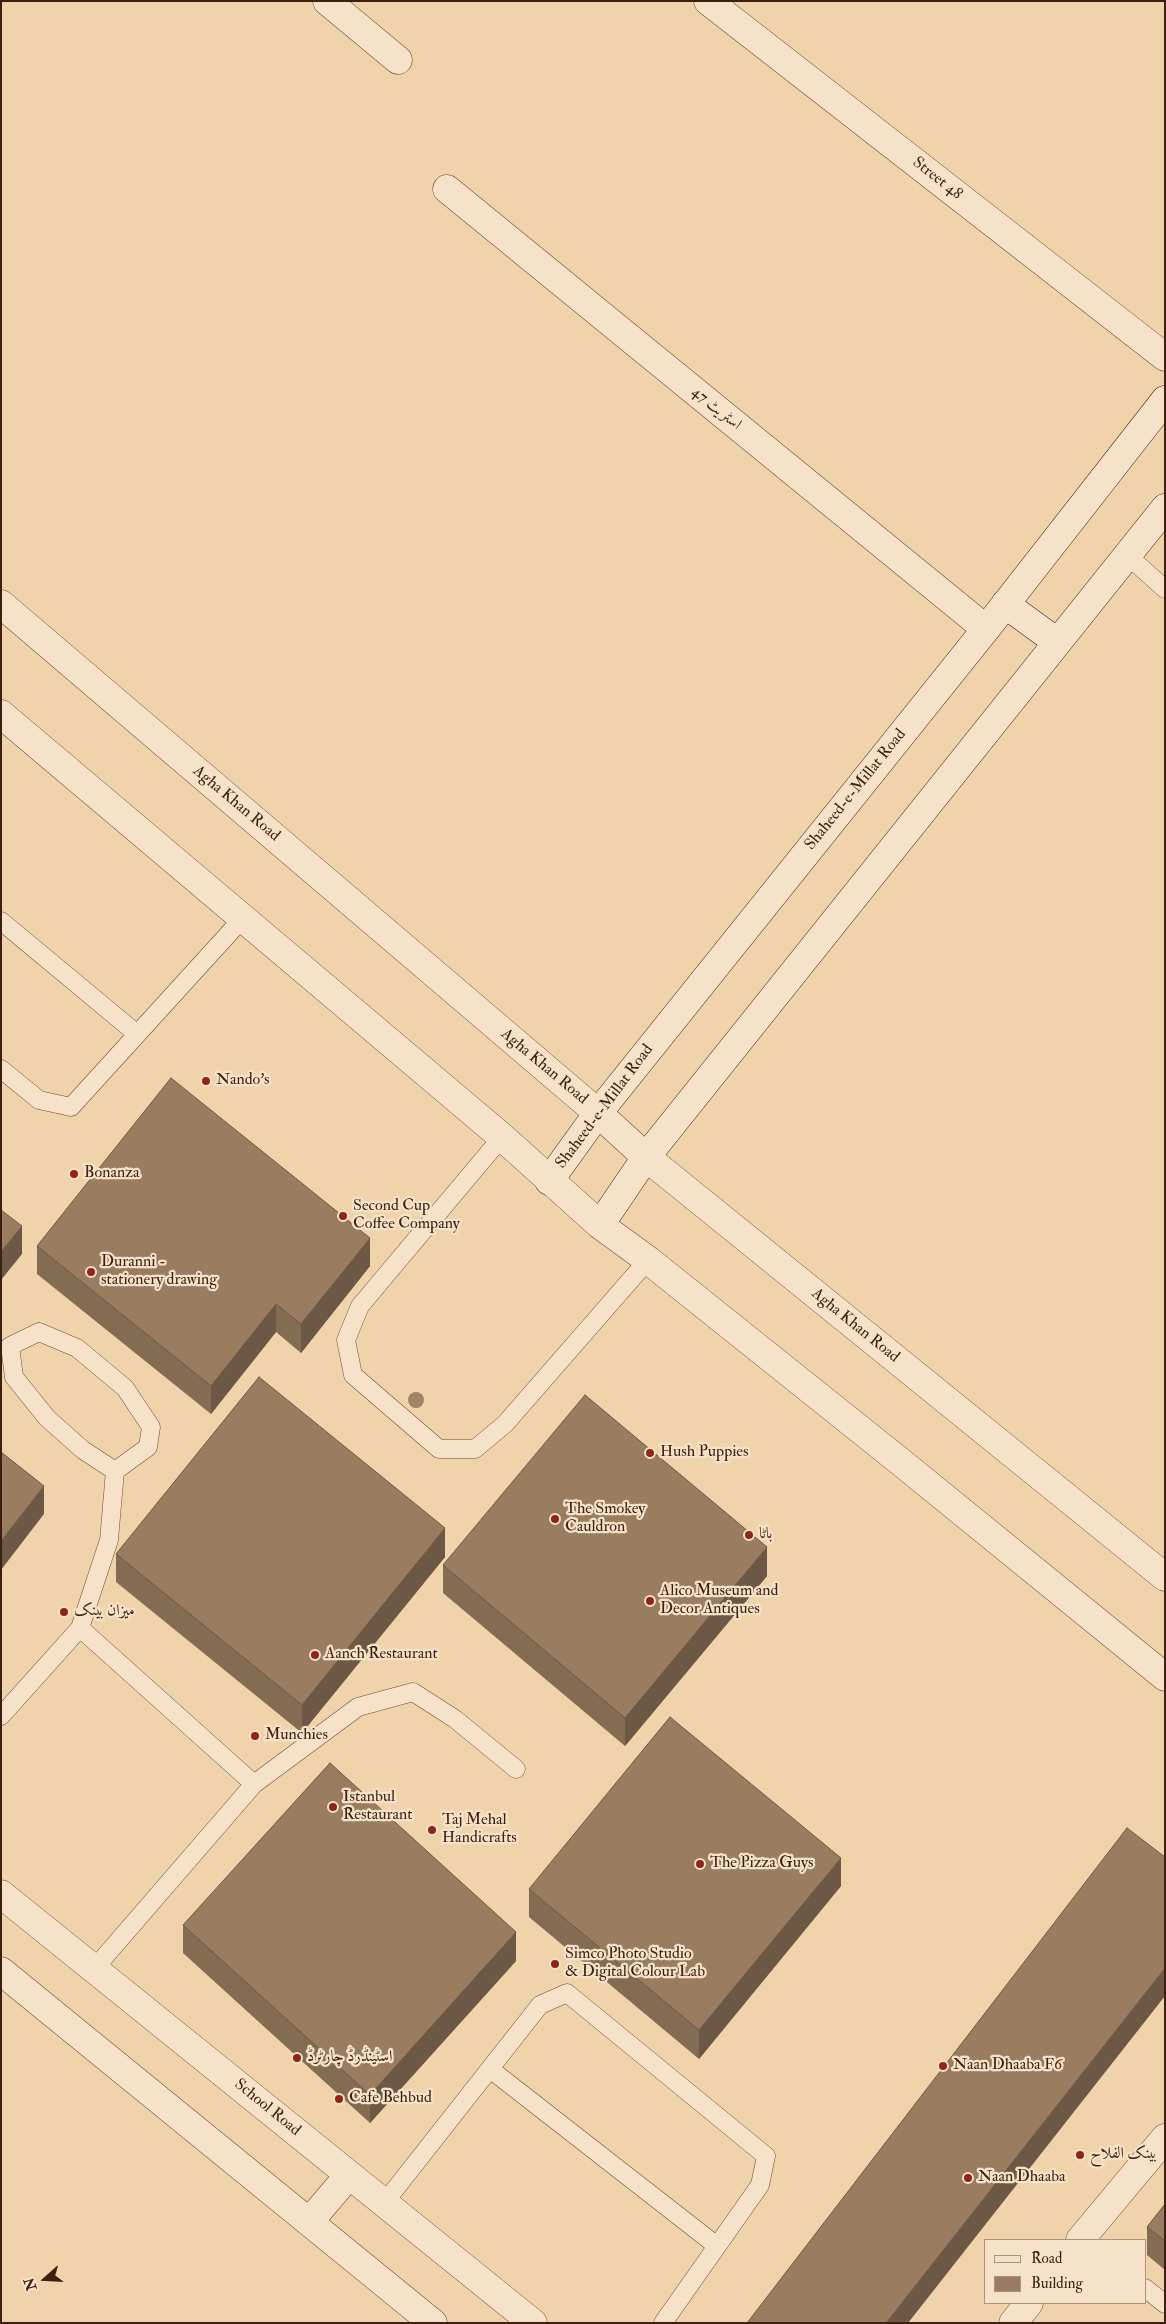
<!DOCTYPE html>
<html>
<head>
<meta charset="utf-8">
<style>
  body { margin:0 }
  #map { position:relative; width:1166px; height:2324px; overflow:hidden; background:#f1d3ab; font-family:"IM FELL Double Pica",serif }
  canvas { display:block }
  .frame { position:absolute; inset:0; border:2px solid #3c1f11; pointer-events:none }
  .legend { position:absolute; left:984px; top:2239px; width:162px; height:65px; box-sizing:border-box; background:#f6e2c8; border:1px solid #ac947f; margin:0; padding:6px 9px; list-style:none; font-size:15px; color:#3c1f11 }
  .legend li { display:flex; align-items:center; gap:10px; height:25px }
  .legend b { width:25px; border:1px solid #ac947f }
  .north { position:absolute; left:20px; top:2254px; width:50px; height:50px; -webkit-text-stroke:4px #f6e2c8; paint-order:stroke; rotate:251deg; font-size:14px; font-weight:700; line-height:20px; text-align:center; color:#3c1f11 }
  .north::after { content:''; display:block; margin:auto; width:18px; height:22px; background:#3c1f11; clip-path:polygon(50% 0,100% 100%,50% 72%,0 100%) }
</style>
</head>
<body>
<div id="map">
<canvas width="1166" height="2324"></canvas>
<div class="frame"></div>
<ul class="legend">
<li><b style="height:6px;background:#f6e2c8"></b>Road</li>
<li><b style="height:14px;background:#9a7d61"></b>Building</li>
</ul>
<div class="north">N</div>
</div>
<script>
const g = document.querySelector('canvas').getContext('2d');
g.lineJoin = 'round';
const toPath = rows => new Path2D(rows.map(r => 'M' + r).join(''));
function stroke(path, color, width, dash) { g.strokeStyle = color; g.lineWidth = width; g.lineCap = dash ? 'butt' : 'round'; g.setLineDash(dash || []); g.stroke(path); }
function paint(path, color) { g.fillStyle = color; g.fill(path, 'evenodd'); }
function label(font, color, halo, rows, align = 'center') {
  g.font = font + ' "IM FELL Double Pica",Amiri,serif'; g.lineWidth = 4.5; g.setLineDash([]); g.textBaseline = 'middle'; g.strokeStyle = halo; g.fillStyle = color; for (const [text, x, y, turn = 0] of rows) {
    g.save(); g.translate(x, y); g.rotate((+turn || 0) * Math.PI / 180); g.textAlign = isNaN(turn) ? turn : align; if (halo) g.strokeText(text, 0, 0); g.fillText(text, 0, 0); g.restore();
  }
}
const service = toPath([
  [1127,555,1165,589],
  [1,921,137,1034],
  [1,1069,39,1100,71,1107,243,918],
  [502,1137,360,1306,346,1340,353,1375,439,1449,475,1449,505,1424,648,1260],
  [39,1332,77,1348,125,1388,151,1427,148,1447,115,1471,83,1450,47,1418,14,1377,10,1346,39,1332],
  [80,1628,254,1784],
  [1,1716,80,1628,109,1540,115,1471],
  [94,1969,254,1784,358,1707,413,1692,455,1719,516,1769],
  [490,2069,717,2246],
  [385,2202,540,2005,567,1993,766,2156,760,2185,663,2323],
  [1145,2288,1165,2304]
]);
const minor = toPath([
  [327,1,398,60],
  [708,1,1165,357],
  [447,189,986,629],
  [1080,2240,1165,2138],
  [1013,2323,1029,2303]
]);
const tertiary = toPath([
  [1,604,598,1113,646,1157,1165,1577],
  [1,714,502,1137,600,1225,648,1260,902,1463,1165,1677],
  [1,1894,533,2323],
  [1,1971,433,2323],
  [309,2222,349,2175]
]);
const secondary = toPath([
  [1005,604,1057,642],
  [549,1181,598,1113,986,629,1165,400],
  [600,1225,646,1157,1165,508]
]);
stroke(service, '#694c38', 19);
stroke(minor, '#694c38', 29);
stroke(tertiary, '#694c38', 29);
stroke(secondary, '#3c1f11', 29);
stroke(service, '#f6e2c8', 18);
stroke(minor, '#f6e2c8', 28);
stroke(tertiary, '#f6e2c8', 28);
stroke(secondary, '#f6e2c8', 28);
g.fillStyle = '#a28468';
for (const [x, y] of [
  [416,1400]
]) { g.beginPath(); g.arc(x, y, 8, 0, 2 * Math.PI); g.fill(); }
paint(toPath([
  [37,1246,370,1266,301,1353,276,1332,211,1414,37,1274],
  [116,1554,445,1557,302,1733,116,1582],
  [443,1565,767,1576,625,1746,443,1593],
  [841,1886,699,2059,529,1917,529,1889],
  [183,1925,516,1961,370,2123,183,1953],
  [1165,2204,1165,2270,1147,2255,1147,2227]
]), '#846c53');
paint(toPath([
  [22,1226,22,1254,1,1280,1,1252],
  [370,1238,370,1266,301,1353,301,1324],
  [276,1304,276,1332,211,1414,211,1386],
  [44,1486,44,1514,1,1570,1,1541],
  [445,1528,445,1557,302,1733,302,1705],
  [767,1547,767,1576,625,1746,625,1718],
  [841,1858,841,1886,699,2059,699,2030],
  [516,1932,516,1961,370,2123,370,2095],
  [1165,1968,1165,1996,908,2323,886,2323]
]), '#6c5844');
const building = toPath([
  [171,1078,370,1238,301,1324,276,1304,211,1386,37,1246,171,1078],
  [1,1210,22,1226,1,1252,1,1210],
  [259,1377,445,1528,302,1705,116,1554,259,1377],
  [585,1395,767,1547,625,1718,443,1565,585,1395],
  [1,1452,44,1486,1,1541,1,1452],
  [670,1717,841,1858,699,2030,529,1889,670,1717],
  [330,1763,516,1932,370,2095,183,1925,330,1763],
  [1127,1828,1165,1857,1165,1968,886,2323,747,2323,1127,1828],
  [1165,2204,1165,2241,1147,2227,1165,2204]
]);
paint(building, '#9a7d61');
stroke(building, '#6c5844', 1);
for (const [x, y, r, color] of [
  [206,1081,5,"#8f2418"],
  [74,1174,5,"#8f2418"],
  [343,1216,5,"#8f2418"],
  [91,1272,5,"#8f2418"],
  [650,1453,5,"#8f2418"],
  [555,1519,5,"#8f2418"],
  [749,1535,5,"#8f2418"],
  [650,1601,5,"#8f2418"],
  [64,1612,5,"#8f2418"],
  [315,1655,5,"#8f2418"],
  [255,1736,5,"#8f2418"],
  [333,1807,5,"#8f2418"],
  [432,1830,5,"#8f2418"],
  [700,1864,5,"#8f2418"],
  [555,1964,5,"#8f2418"],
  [297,2058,5,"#8f2418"],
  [943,2066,5,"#8f2418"],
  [339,2099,5,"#8f2418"],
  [1080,2155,5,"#8f2418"],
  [968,2178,5,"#8f2418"]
]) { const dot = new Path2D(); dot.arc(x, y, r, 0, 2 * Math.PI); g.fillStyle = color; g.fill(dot); stroke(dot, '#f6e2c8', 2); }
label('16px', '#3c1f11', '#f6e2c8', [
  ["Street 48",937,179,38],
  ["اسٹریٹ 47",716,409,39],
  ["Shaheed-e-Millat Road",856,790,-51],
  ["Agha Khan Road",236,804,40],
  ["Agha Khan Road",544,1067,40],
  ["Shaheed-e-Millat Road",605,1107,-53],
  ["Agha Khan Road",855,1326,39],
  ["School Road",267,2108,39]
]);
label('16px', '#3c1f11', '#f6e2c8', [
  ["Nando's",216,1081],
  ["Bonanza",84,1174],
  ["Second Cup",353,1207],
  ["Coffee Company",353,1225],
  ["Duranni -",101,1263],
  ["stationery drawing",101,1281],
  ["Hush Puppies",660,1453],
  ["The Smokey",565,1510],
  ["Cauldron",565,1528],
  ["باٹا",759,1535],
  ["Alico Museum and",660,1592],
  ["Decor Antiques",660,1610],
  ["میزان بینک",74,1612],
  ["Aanch Restaurant",325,1655],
  ["Munchies",265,1736],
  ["Istanbul",343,1798],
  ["Restaurant",343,1816],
  ["Taj Mehal",442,1821],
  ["Handicrafts",442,1839],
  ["The Pizza Guys",710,1864],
  ["Simco Photo Studio",565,1955],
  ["& Digital Colour Lab",565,1973],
  ["اسٹینڈرڈ چارٹرڈ",307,2058],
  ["Naan Dhaaba F6",953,2066],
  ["Cafe Behbud",349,2099],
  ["بینک الفلاح",1090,2155],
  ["Naan Dhaaba",978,2178]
], 'left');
</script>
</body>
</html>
